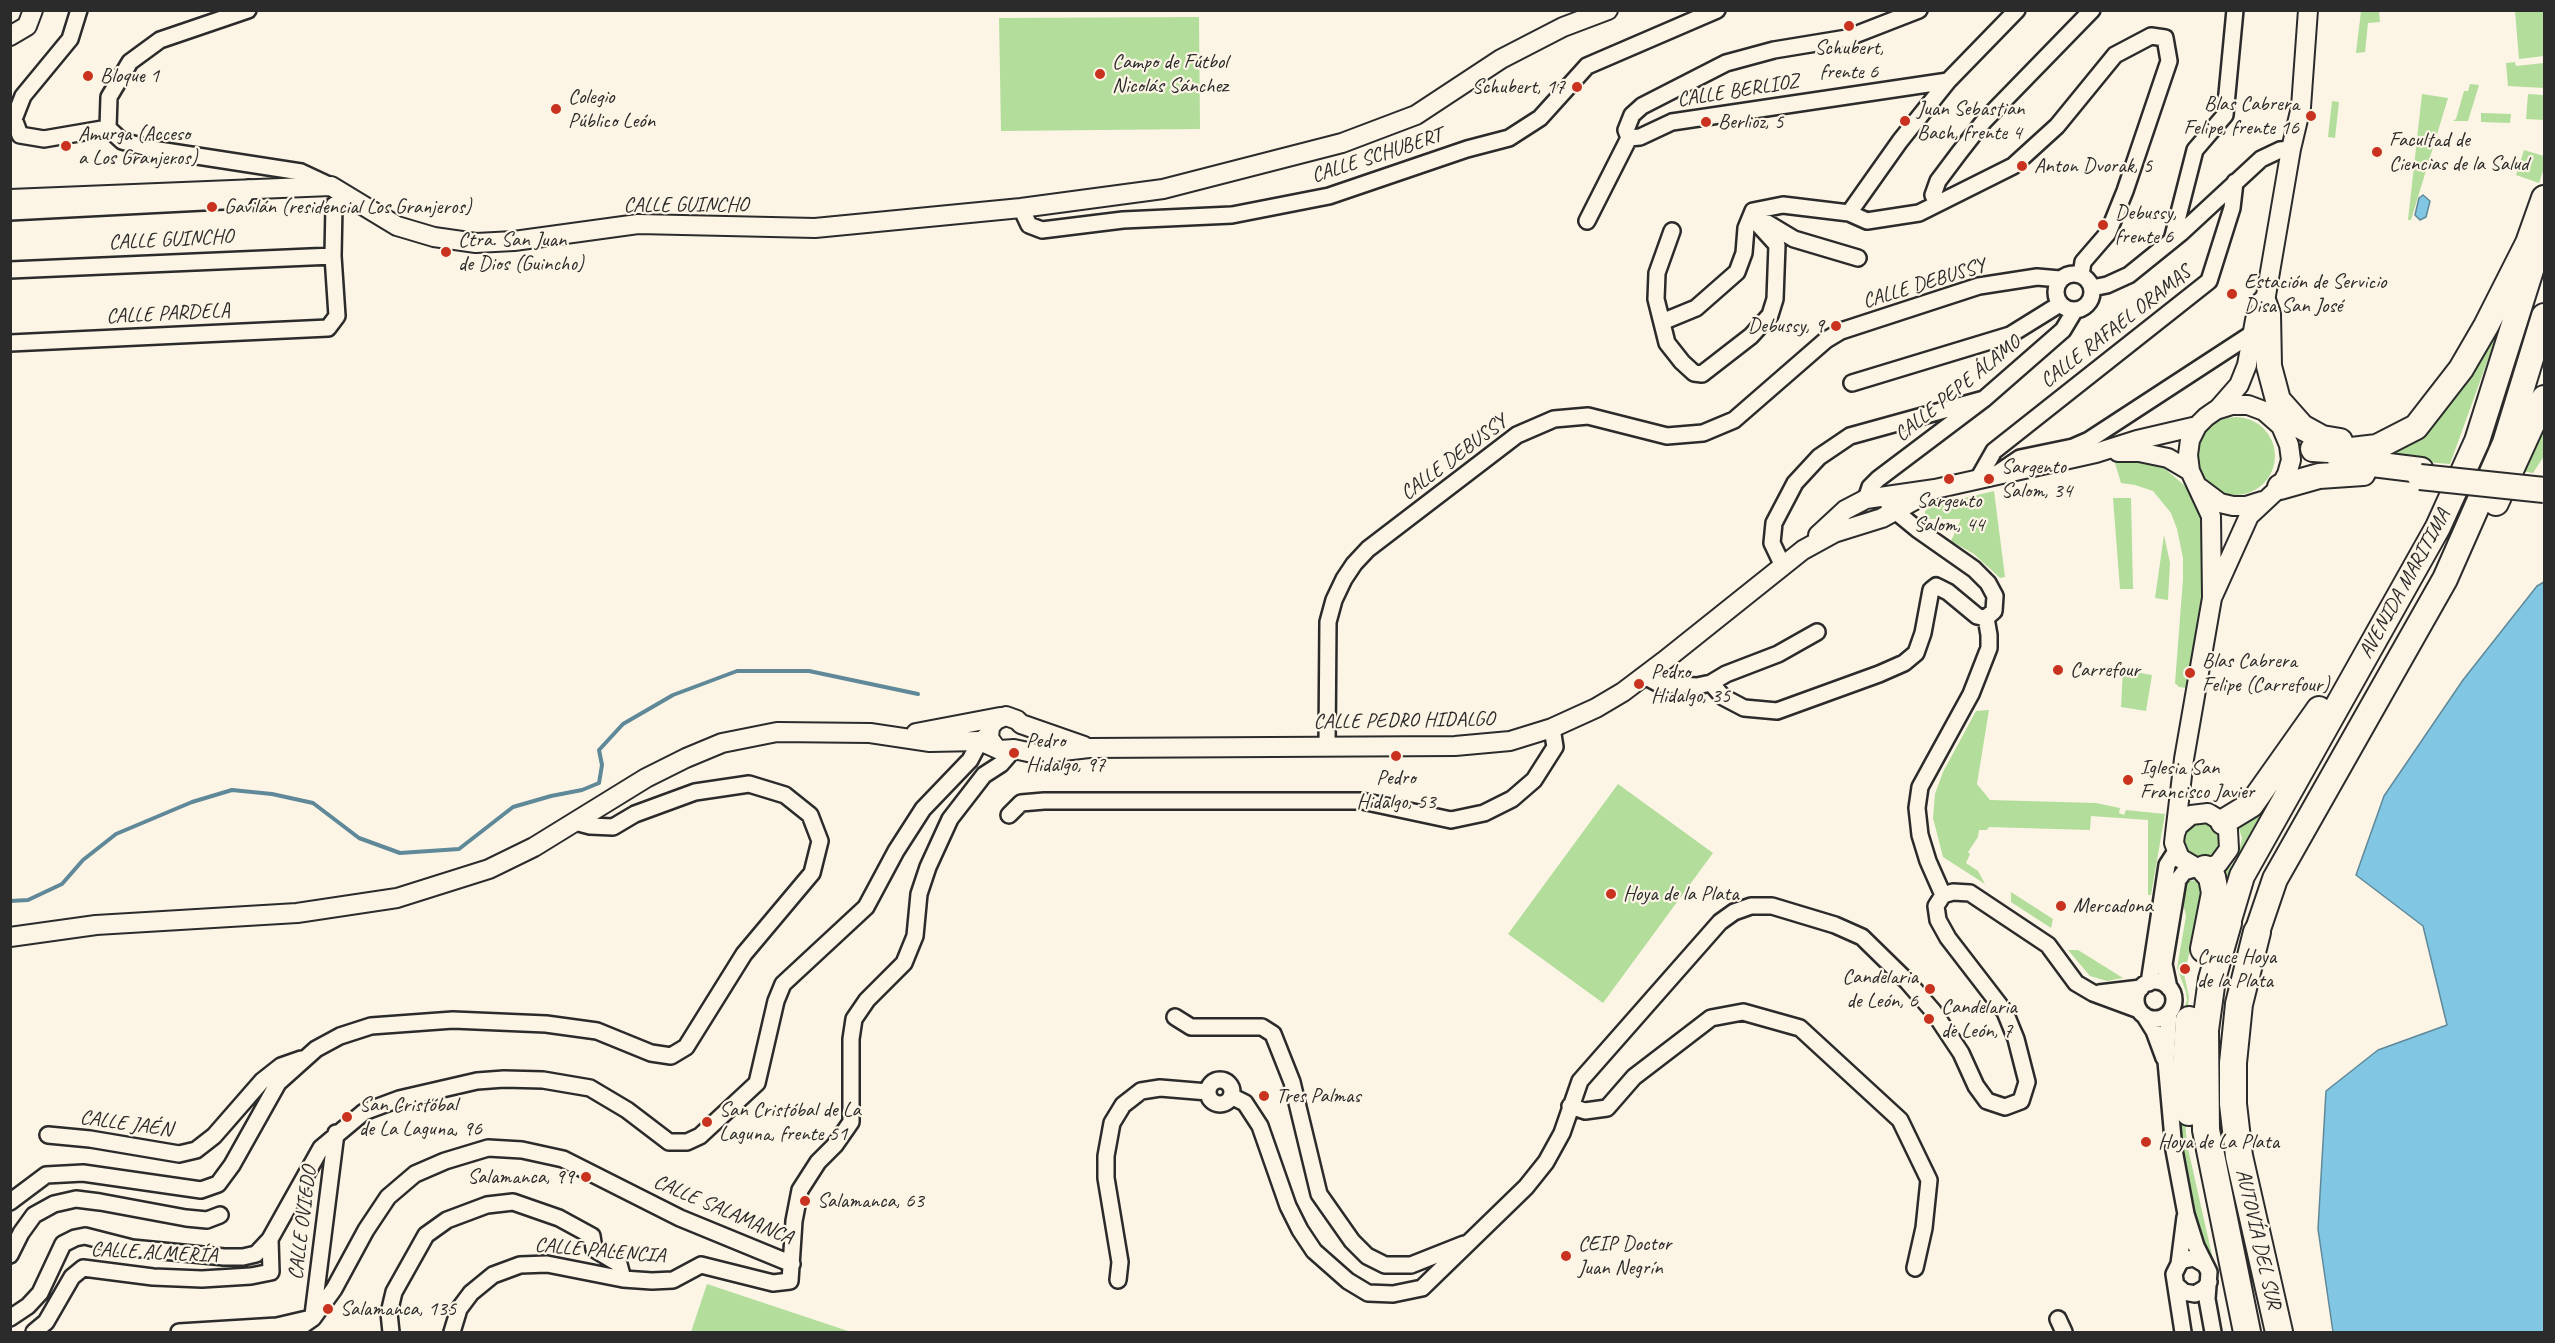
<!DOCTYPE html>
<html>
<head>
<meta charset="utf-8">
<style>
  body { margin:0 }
  #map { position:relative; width:2555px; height:1343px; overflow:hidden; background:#fcf5e5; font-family:Caveat,sans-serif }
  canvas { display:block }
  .frame { position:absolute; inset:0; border:12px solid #2b2b2b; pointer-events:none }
</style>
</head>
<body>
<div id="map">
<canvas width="2555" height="1343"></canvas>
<div class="frame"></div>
</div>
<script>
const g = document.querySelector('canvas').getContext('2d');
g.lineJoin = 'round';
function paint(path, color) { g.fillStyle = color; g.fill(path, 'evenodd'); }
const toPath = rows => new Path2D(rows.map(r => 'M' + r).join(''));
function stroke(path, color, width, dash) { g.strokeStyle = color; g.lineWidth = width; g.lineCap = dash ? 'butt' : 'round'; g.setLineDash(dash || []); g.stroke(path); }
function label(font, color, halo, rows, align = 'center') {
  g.font = font + ' Caveat,sans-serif'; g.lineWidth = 4.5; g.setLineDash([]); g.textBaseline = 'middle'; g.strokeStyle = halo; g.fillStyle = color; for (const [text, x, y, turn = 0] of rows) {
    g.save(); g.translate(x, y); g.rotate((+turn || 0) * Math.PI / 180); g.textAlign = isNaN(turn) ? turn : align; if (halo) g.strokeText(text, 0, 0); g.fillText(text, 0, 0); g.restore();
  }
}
paint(toPath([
  [2361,11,2379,11,2380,22,2368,23,2365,52,2356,53],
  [2515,11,2544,11,2544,56,2519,59],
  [1199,17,1200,129,1001,131,999,18],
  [2515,62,2516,66,2544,63,2544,88,2508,86,2506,63],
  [2470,84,2479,85,2468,121,2453,121,2456,119,2464,91,2468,91],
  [2422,94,2448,98,2411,220,2408,220],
  [2528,94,2544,95,2544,120,2526,119],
  [2332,101,2339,102,2335,138,2328,137],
  [2481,113,2511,114,2510,123,2481,122],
  [2524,150,2544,156,2544,168,2539,183,2516,175],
  [2503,318,2450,464,2387,459,2382,457],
  '2197 456a39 39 0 1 1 78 0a39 39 0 1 1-78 0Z',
  [2544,419,2544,456,2533,473,2522,471],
  [2114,460,2142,463,2164,468,2184,485,2193,497,2203,522,2205,575,2186,688,2179,687,2175,683,2183,579,2183,558,2177,529,2171,513,2153,491,2135,485,2121,483],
  [1994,491,2005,577,2000,578,1974,554,1951,541,1961,519,1925,519,1925,511,1931,506],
  [2113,498,2131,498,2133,589,2120,589],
  [2164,535,2170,563,2168,600,2155,598],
  [2123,670,2152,675,2146,711,2121,707],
  [1989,710,1977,784,1990,800,2096,803,2120,808,2119,813,2124,815,2126,810,2165,814,2151,895,2148,895,2148,820,2091,816,2090,830,1989,827,1987,830,1979,830,1978,837,1968,852,1970,854,1966,863,1978,871,1985,884,1943,857,1933,818,1935,794,1943,772,1976,711],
  [2301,747,2227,894,2219,875,2231,866,2238,856,2242,838,2238,825],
  [1618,784,1713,853,1603,1003,1508,934],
  '2184 841a18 18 0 1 1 36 0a18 18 0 1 1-36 0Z',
  [2199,880,2204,883,2197,924,2184,974,2189,997,2184,1041,2184,1108,2187,1144,2214,1264,2203,1252,2188,1195,2178,1123,2174,1041,2187,1000,2186,992,2177,968,2186,916,2182,899,2184,885,2189,881],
  [2011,892,2053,919,2051,928,2011,902],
  [2068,950,2078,950,2123,978,2107,981,2090,976],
  [707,1284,851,1332,691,1332]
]), '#b2dd9b');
const water = toPath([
  [2423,195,2430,201,2426,217,2420,220,2415,215,2419,198,2423,195],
  [2544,582,2544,1332,2333,1332,2318,1229,2326,1091,2378,1050,2447,1025,2423,926,2356,875,2384,796,2463,680,2537,586,2544,582]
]);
paint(water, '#81c6e2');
stroke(water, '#5f8899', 1.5);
stroke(toPath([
  [10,901,28,900,62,884,83,860,116,834,192,802,232,790,272,794,313,803,359,838,400,853,459,849,513,807,551,796,582,790,599,783,602,765,599,750,623,724,673,695,737,671,809,671,918,694]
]), '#5f8899', 4);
const minor = toPath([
  [79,10,70,39,23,96,14,119,20,135,44,139,108,128],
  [108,128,122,141,152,149,301,172,331,186],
  [108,128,109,97,130,62,160,40,248,10],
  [1629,138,1626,130,1632,115,1642,106,1726,63,1774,50,1847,38,1919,10],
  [1629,138,1640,137,1672,122,1948,81],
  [1937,204,1933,195,1938,181,1959,153,1984,121,2092,10],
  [1021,208,1029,225,1042,230,1123,220,1232,215,1329,196,1467,149,1509,138,1540,118,1587,66,1717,10],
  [1753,211,1783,205,1849,213,1867,221,1919,213,2013,166,2057,126,2115,55,2151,36,2165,38,2169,61,2125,191,2108,233,2083,262,2081,275],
  [10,212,242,200,249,188],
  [1849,213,1900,141,1948,81,2017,10],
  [1587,221,1629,138],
  [1764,221,1794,239,1858,258],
  [1672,231,1657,273,1656,299,1667,343,1682,362,1694,373,1702,374,1751,336,1770,315,1775,299,1777,245,1757,223,1753,211],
  [2172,240,2195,150,2225,115,2235,10],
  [10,270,333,256],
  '2056 292a18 18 0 1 1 36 0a18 18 0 1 1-36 0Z',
  [2092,288,2107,285,2129,275,2181,233,2261,159,2280,150,2291,149],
  [1662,322,1696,308,1737,272,1744,253,1746,228,1753,211],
  [10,343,328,328,337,316,333,256,334,205,349,197],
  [1852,383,2010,335,2060,304],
  [1998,473,2020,458,2073,447,2089,440,2253,333],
  [1978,479,1994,451,2209,281,2232,208,2235,182],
  [1866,499,1870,487,1878,479,1984,399,2063,330,2075,310],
  [1782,564,1772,543,1774,523,1795,483,1819,457,1850,436,1984,399],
  [1644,676,1659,684,1697,686,1711,683,1726,674,1778,654,1817,632],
  [1711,683,1723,697,1744,708,1777,711,1879,674,1904,663,1916,653,1923,633,1931,590,1936,586,1948,592,1977,616,1986,618,1994,611,1995,596,1988,583,1974,569,1917,529,1889,506],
  [1327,746,1328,622,1334,600,1344,579,1354,564,1368,549,1517,435,1554,419,1588,416,1667,436,1703,433,1734,420,1826,340,1841,331,1979,286,2037,277,2060,279],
  [1009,815,1021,803,1044,801,1362,801,1451,820,1484,813,1512,799,1534,780,1555,747,1552,728],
  [1943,895,1928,861,1920,835,1917,808,1920,787,1971,694,1989,648,1989,635,1986,618],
  '2136 1000a19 19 0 1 1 38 0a19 19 0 1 1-38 0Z',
  [2149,983,2167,865,2176,851],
  [2169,988,2164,964,2178,880,2184,872,2197,868],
  [2099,993,2141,988],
  [2169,1013,2166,1061,2174,1150,2186,1214,2196,1246,2209,1272,2207,1299,2213,1332],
  [2144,1015,2154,1031,2164,1058],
  [1175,1017,1191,1027,1262,1027,1273,1034,1292,1082,1319,1194,1352,1241,1367,1256,1385,1265,1411,1265,1464,1244],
  '1208 1092a12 12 0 1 1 24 0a12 12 0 1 1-24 0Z',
  [1231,1096,1245,1103,1260,1126,1288,1206,1300,1230,1314,1251,1348,1281,1368,1293,1393,1294,1422,1288,1526,1187,1546,1162,1562,1133,1580,1081,1720,922,1734,912,1751,906,1772,906,1835,925,1862,937,1907,981,1933,1011,1961,1053,1976,1086,1987,1101,2005,1107,2021,1101,2027,1082,2016,1039,2005,1012,1948,938,1938,920,1936,906,1943,895,1953,892,1970,893,2048,945,2076,983,2093,993,2139,1010],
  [1570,1106,1585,1111,1607,1108,1634,1077,1711,1018,1743,1012,1800,1028,1900,1120,1929,1180,1924,1228,1915,1268],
  [48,1135,90,1139,179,1154,196,1150,214,1136,262,1081,281,1066,301,1059],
  [10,1202,46,1175,83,1173,201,1190,218,1184,232,1165,278,1083,316,1049,340,1036,371,1026,453,1020,546,1024,597,1031,651,1053,671,1056,686,1047,744,954,812,873,820,841,810,815,785,795,749,784,695,792,635,814,613,827,590,826,575,822],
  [10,1255,21,1233,34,1215,54,1204,76,1199,100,1202,186,1218,207,1220,220,1215],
  [2179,1264,2185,1217],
  [1118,1280,1120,1262,1106,1178,1106,1156,1112,1123,1123,1105,1141,1091,1160,1088,1208,1092],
  [2176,1285,2184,1292,2195,1294,2205,1288,2209,1282],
  [313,1315,336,1133],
  [10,1318,28,1306,40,1293,63,1244,75,1238,85,1236,132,1248,224,1257,243,1257,256,1254,270,1239,321,1148,364,1112,399,1099,477,1081,504,1079,543,1080,590,1088,627,1110,669,1142,687,1142,700,1136,757,1083,776,1001,783,984,866,907,896,851,923,809,970,760,980,741,987,734],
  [2058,1319,2064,1332],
  [34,1332,46,1322,72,1277,83,1268,153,1277,202,1279,251,1276,271,1272,270,1239],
  [179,1332,277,1326,307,1319],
  [293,1332,313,1318,334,1289,366,1230,388,1197,415,1174,445,1161,488,1148,522,1150,563,1159,680,1218,792,1264],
  [391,1332,389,1313,394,1292,426,1235,447,1220,487,1205,513,1202,559,1218,592,1236,594,1249,619,1264,623,1279],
  [452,1332,459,1309,471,1293,493,1275,520,1265,547,1264,623,1279,652,1281,673,1280,701,1265,773,1283,790,1281,794,1221,800,1190,818,1162,835,1145,851,1122,851,1039,854,1019,867,1000,904,963,915,936,919,894,928,867,950,819,984,775,1001,764,1014,749],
  [2183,1332,2174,1274,2179,1264,2183,1260,2194,1258,2204,1264]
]);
const tertiary = toPath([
  [10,36,27,26,33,10],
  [10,199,331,186,397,226,434,237,476,243,514,241,638,224,815,228,1021,208,1163,189,1342,143,1416,115,1501,59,1563,27,1608,10],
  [2263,313,2291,149,2301,107,2308,10],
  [2218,409,2239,385,2247,365,2255,320,2264,303],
  [2118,452,2139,452,2168,458,2190,471],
  [2200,488,2220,503,2233,506,2246,506,2262,501],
  [1818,535,1845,510,1866,499,1935,489,2096,453,2137,440,2197,426],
  [916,733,1000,717],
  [996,748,989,738,990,727,996,720,1006,716,1017,720,1021,724,1084,746],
  [2175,834,2178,826,2191,815,2208,813,2223,822,2228,830,2229,849,2218,864,2205,869,2197,868,2180,858,2174,843,2175,834,2184,759,2212,598,2211,516,2190,471,2188,455,2190,440,2197,426,2206,417,2216,410,2232,405,2248,405,2264,411,2281,426,2289,445,2291,460,2287,474,2280,487,2249,516,2212,598],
  [10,937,96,925,297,913,397,898,489,869,534,847,646,778,686,758,722,743,777,732,870,733,930,742,980,741,1000,750,1014,749,1037,754,1089,748,1455,746,1510,741,1552,728,1596,708,1623,692,1664,661,1803,550,1834,533,1882,518,1935,489]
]);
const trunk = toPath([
  [2264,303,2268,314,2269,366,2278,400,2302,427,2322,438,2340,441],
  [2313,449,2343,451,2377,447,2416,427,2461,369,2486,326,2528,243,2544,198],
  [2340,460,2421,470],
  [2280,487,2319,476,2363,473],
  [2496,503,2544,398],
  [2223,822,2251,805,2319,709],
  [2228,923,2242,876,2438,527,2477,441,2544,229],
  [2257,932,2275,879,2445,579,2505,443,2544,316]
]);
const motorway = toPath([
  [2228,923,2212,979,2205,1030,2206,1130,2247,1332],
  [2257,932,2239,1004,2233,1063,2233,1104,2239,1156,2279,1332],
  [2204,949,2215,893,2212,877,2205,869],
  [2189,1112,2186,1063,2189,1020]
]);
stroke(minor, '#2b2b2b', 20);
stroke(tertiary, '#2b2b2b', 22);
stroke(trunk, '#2b2b2b', 28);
stroke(motorway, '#2b2b2b', 30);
stroke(minor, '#fcf5e5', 15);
stroke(tertiary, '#fcf5e5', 18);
stroke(trunk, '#fcf5e5', 24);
stroke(motorway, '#fcf5e5', 26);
const trunkBridge = toPath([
  [2420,477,2544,490]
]);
stroke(trunkBridge, '#2b2b2b', 28, []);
stroke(trunkBridge, '#fcf5e5', 24);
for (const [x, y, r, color] of [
  [1849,26,6,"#c8321e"],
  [1100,74,6,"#c8321e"],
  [88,76,6,"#c8321e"],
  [1577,87,6,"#c8321e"],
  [556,109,6,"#c8321e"],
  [2311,116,6,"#c8321e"],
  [1905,121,6,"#c8321e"],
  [1706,122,6,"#c8321e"],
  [66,146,6,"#c8321e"],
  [2377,152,6,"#c8321e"],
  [2022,166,6,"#c8321e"],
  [212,207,6,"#c8321e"],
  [2103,225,6,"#c8321e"],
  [446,252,6,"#c8321e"],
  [2232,294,6,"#c8321e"],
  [1836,326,6,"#c8321e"],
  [1949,479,6,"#c8321e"],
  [1989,479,6,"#c8321e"],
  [2058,670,6,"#c8321e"],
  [2190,673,6,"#c8321e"],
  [1639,684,6,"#c8321e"],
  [1014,753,6,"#c8321e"],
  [1396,756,6,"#c8321e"],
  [2128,780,6,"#c8321e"],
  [1611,894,6,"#c8321e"],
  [2061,906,6,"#c8321e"],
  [2185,969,6,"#c8321e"],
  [1930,989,6,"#c8321e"],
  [1929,1019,6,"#c8321e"],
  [1264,1096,6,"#c8321e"],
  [347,1117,6,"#c8321e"],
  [707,1122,6,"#c8321e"],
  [2146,1142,6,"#c8321e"],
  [586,1177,6,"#c8321e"],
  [805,1201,6,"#c8321e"],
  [1566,1256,6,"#c8321e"],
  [328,1309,6,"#c8321e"]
]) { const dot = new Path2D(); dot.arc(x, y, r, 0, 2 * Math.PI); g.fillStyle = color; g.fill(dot); stroke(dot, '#fcf5e5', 2); }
label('21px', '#2b2b2b', '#fcf5e5', [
  ["Schubert,",1849,48,"center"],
  ["frente 6",1849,72,"center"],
  ["Campo de Fútbol",1112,62],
  ["Nicolás Sánchez",1112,86],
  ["Bloque 1",100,76],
  ["Schubert, 17",1565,87,"right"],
  ["Colegio",568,97],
  ["Público León",568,121],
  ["Blas Cabrera",2299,104,"right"],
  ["Felipe, frente 16",2299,128,"right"],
  ["Juan Sebastian",1917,109],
  ["Bach, frente 4",1917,133],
  ["Berlioz, 5",1718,122],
  ["Amurga (Acceso",78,134],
  ["a Los Granjeros)",78,158],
  ["Facultad de",2389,140],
  ["Ciencias de la Salud",2389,164],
  ["Anton Dvorak, 5",2034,166],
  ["Gavilán (residencial Los Granjeros)",224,207],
  ["Debussy,",2115,213],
  ["frente 6",2115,237],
  ["Ctra. San Juan",458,240],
  ["de Dios (Guincho)",458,264],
  ["Estación de Servicio",2244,282],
  ["Disa San José",2244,306],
  ["Debussy, 9",1824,326,"right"],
  ["Sargento",2001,467],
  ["Salom, 34",2001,491],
  ["Sargento",1949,501,"center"],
  ["Salom, 44",1949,525,"center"],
  ["Blas Cabrera",2202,661],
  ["Felipe (Carrefour)",2202,685],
  ["Carrefour",2070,670],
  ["Pedro",1651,672],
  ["Hidalgo, 35",1651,696],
  ["Pedro",1026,741],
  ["Hidalgo, 97",1026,765],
  ["Iglesia San",2140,768],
  ["Francisco Javier",2140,792],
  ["Pedro",1396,778,"center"],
  ["Hidalgo, 53",1396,802,"center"],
  ["Hoya de la Plata",1623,894],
  ["Mercadona",2073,906],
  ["Cruce Hoya",2197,957],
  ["de la Plata",2197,981],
  ["Candelaria",1918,977,"right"],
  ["de León, 6",1918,1001,"right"],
  ["Candelaria",1941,1007],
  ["de León, 7",1941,1031],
  ["Tres Palmas",1276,1096],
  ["San Cristóbal",359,1105],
  ["de La Laguna, 96",359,1129],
  ["San Cristóbal de La",719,1110],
  ["Laguna, frente 51",719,1134],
  ["Hoya de La Plata",2158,1142],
  ["Salamanca, 99",574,1177,"right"],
  ["Salamanca, 63",817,1201],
  ["CEIP Doctor",1578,1244],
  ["Juan Negrín",1578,1268],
  ["Salamanca, 135",340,1309]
], 'left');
label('21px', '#2b2b2b', '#fcf5e5', [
  ["CALLE BERLIOZ",1738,91,-9],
  ["CALLE SCHUBERT",1377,156,-18],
  ["CALLE GUINCHO",686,205],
  ["CALLE GUINCHO",171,240,-3],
  ["CALLE DEBUSSY",1924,284,-17],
  ["CALLE PARDELA",168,314,-3],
  ["CALLE RAFAEL ORAMAS",2116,327,-38],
  ["CALLE PEPE ÁLAMO",1958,389,-39],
  ["CALLE DEBUSSY",1454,458,-37],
  ["AVENIDA MARITIMA",2405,584,-61],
  ["CALLE PEDRO HIDALGO",1404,721,-1],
  ["CALLE JAÉN",126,1124,8],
  ["CALLE SALAMANCA",723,1210,23],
  ["CALLE OVIEDO",303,1223,-83],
  ["AUTOVÍA DEL SUR",2258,1239,77],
  ["CALLE PALENCIA",600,1251,5],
  ["CALLE ALMERÍA",154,1253,3]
]);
</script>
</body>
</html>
